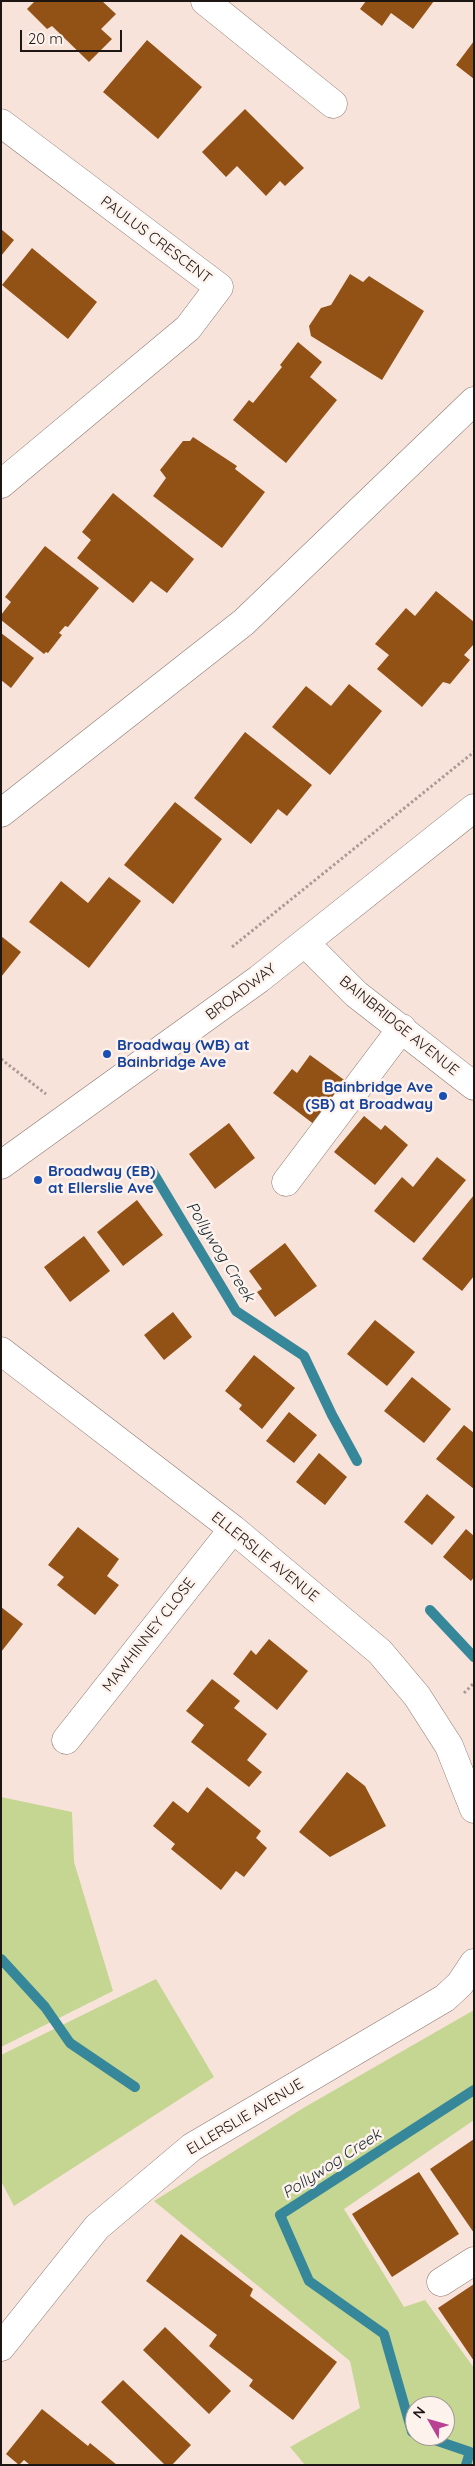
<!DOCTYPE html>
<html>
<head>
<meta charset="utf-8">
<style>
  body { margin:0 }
  #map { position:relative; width:475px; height:2466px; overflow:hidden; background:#f7e3da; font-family:Quicksand,sans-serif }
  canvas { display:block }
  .frame { position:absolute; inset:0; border:2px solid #1d1613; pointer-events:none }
  .north { position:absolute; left:405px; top:2396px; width:50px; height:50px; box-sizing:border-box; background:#fef2ed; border:1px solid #a49a96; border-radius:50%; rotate:308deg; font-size:14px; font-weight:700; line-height:20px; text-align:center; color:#1d1613 }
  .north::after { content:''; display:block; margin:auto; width:18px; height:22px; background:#b94092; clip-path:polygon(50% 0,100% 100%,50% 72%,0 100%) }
  .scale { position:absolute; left:20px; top:30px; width:102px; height:22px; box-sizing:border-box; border:2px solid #1d1613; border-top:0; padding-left:6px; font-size:15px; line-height:18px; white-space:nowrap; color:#1d1613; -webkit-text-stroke:4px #fef2ed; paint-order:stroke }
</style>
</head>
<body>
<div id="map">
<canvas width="475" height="2466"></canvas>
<div class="frame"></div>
<div class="north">N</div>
<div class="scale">20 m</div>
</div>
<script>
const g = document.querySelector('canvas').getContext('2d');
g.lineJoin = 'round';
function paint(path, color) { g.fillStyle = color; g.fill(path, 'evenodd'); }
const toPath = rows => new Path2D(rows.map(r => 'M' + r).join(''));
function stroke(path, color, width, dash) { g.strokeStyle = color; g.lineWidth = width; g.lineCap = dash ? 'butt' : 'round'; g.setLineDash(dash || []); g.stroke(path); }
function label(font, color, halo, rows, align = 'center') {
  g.font = font + ' Quicksand,sans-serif'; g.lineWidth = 5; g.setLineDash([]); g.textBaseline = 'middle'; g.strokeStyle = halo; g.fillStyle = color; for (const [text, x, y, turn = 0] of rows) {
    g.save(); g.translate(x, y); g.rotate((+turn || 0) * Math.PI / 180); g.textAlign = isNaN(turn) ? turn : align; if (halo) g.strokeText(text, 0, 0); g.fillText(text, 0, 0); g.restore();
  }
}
paint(toPath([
  [1,1797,72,1812,74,1862,113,1991,1,2047],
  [156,1979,214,2077,14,2206,1,2181,1,2055],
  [474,2010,474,2120,344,2209,404,2307,425,2300,474,2368,474,2465,305,2465,290,2447,360,2408,350,2361,154,2201,305,2107],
  [415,2406,445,2406,445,2436,415,2436]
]), '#c5d592');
stroke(toPath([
  [151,1169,236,1311,304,1356,332,1415,357,1461],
  [430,1610,474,1657],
  [1,1959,45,2007,70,2043,135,2087],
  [415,2433,412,2432,384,2334,309,2281,280,2215,474,2090],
  [423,2436,470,2452,466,2465]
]), '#368799', 10);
paint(toPath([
  [35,1,102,1,116,14,101,29,112,39,89,62,52,26,47,29,27,9],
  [366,1,434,1,413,29,391,13,382,26,360,9],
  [147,40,202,87,158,139,103,92],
  [474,41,474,79,456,65],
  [245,109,304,168,285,186,280,181,266,196,237,166,226,177,202,152],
  [1,229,14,240,1,256],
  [32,248,97,302,68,339,2,285],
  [350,274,363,282,369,276,424,311,382,380,311,336,309,326,321,308,331,305],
  [298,342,322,362,310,377,337,400,286,463,233,420,249,400,253,403,282,367,280,365],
  [193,437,237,466,235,469,265,492,222,548,153,496,166,478,160,470,183,441,190,441],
  [113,493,194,559,167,593,151,581,133,603,77,558,91,540,82,532],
  [45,546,99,588,68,627,65,626,59,633,62,635,48,653,46,652,44,654,1,620,1,615,11,602,5,597],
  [436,591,474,622,474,644,464,655,470,660,450,684,443,682,422,707,377,669,389,655,375,644,406,608,415,616],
  [1,633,34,658,11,688,1,680],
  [349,684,382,711,330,775,272,727,306,686,331,706],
  [245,732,312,785,287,816,278,809,251,844,194,798],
  [175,802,222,839,173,904,124,865],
  [109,877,141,901,89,968,29,922,61,881,88,903],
  [1,936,21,952,1,977],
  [310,1055,347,1082,315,1125,273,1093,292,1069,297,1073],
  [364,1116,381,1130,385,1125,408,1145,375,1185,334,1152],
  [229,1123,255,1158,215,1189,189,1154],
  [437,1157,466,1180,414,1243,374,1211,402,1177,413,1187],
  [474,1195,474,1276,462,1291,422,1259],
  [137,1200,163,1235,123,1266,97,1232],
  [84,1236,110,1271,70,1302,44,1267],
  [285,1243,317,1286,275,1317,257,1292,262,1289,249,1271],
  [173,1312,192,1337,164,1360,144,1335],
  [375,1320,415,1352,387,1386,347,1354],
  [254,1355,295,1388,262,1429,239,1409,242,1405,225,1391],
  [412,1377,451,1409,424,1443,384,1411],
  [289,1412,317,1435,294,1463,266,1441],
  [464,1425,474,1433,474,1489,436,1459],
  [319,1453,347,1477,325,1505,296,1482],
  [427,1494,455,1517,432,1545,404,1522],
  [78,1527,119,1559,107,1576,119,1585,95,1615,57,1585,64,1577,48,1565],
  [466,1529,474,1536,474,1577,471,1581,443,1557],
  [1,1607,23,1624,1,1652],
  [269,1639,308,1671,277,1710,233,1674,251,1650,256,1655],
  [212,1679,240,1701,234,1708,267,1734,247,1760,262,1772,249,1787,191,1742,204,1725,186,1711],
  [347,1772,365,1786,386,1826,330,1857,299,1832],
  [207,1787,261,1831,256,1838,267,1848,244,1877,236,1871,221,1890,171,1849,175,1844,153,1826,173,1801,188,1813],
  [474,2139,474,2233,430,2169],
  [419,2172,459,2234,392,2277,352,2214],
  [181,2234,253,2289,250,2296,337,2362,293,2420,249,2386,253,2380,209,2346,217,2335,146,2281],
  [474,2284,474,2361,438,2308],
  [165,2327,231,2391,209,2414,143,2350],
  [123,2380,191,2445,172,2465,165,2465,101,2402],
  [42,2409,88,2446,90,2443,117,2465,30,2465,24,2460,19,2465,6,2454]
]), '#925216');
const minor = toPath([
  [205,1,333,104],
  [1,123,219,287,188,328,1,484],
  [1,813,244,622,474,401],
  [305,943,356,994,474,1086],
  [1,1165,259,979,474,808],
  [286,1182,402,1028],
  [1,1351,233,1529,380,1652,417,1696,449,1746,474,1809],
  [66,1740,233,1529],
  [441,2282,474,2261],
  [1,2347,97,2227,192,2147,445,1998,460,1984,474,1963]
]);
stroke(minor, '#8b7972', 29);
stroke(toPath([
  [232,947,474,752],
  [1,1059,46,1094],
  [464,1693,474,1683]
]), '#a99a93', 3, [2.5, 2.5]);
stroke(minor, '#fff', 28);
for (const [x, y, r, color] of [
  [107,1054,5,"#1a4fb4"],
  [443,1096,5,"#1a4fb4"],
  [38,1180,5,"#1a4fb4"]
]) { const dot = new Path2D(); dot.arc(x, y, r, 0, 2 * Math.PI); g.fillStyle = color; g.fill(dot); stroke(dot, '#fef2ed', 2); }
label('15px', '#1d1613', '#fef2ed', [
  ["PAULUS CRESCENT",156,240,37],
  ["BROADWAY",241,992,-37],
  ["BAINBRIDGE AVENUE",399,1026,39],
  ["ELLERSLIE AVENUE",265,1557,39],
  ["MAWHINNEY CLOSE",149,1635,-52],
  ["ELLERSLIE AVENUE",245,2117,-31]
]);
label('bold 15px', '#164399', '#fef2ed', [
  ["Broadway (WB) at",117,1045],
  ["Bainbridge Ave",117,1062],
  ["Bainbridge Ave",433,1087,"right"],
  ["(SB) at Broadway",433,1104,"right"],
  ["Broadway (EB)",48,1171],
  ["at Ellerslie Ave",48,1188]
], 'left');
label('italic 16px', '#1a2e33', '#fef2ed', [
  ["Pollywog Creek",220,1252,58],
  ["Pollywog Creek",332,2164,-33]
]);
</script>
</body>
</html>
